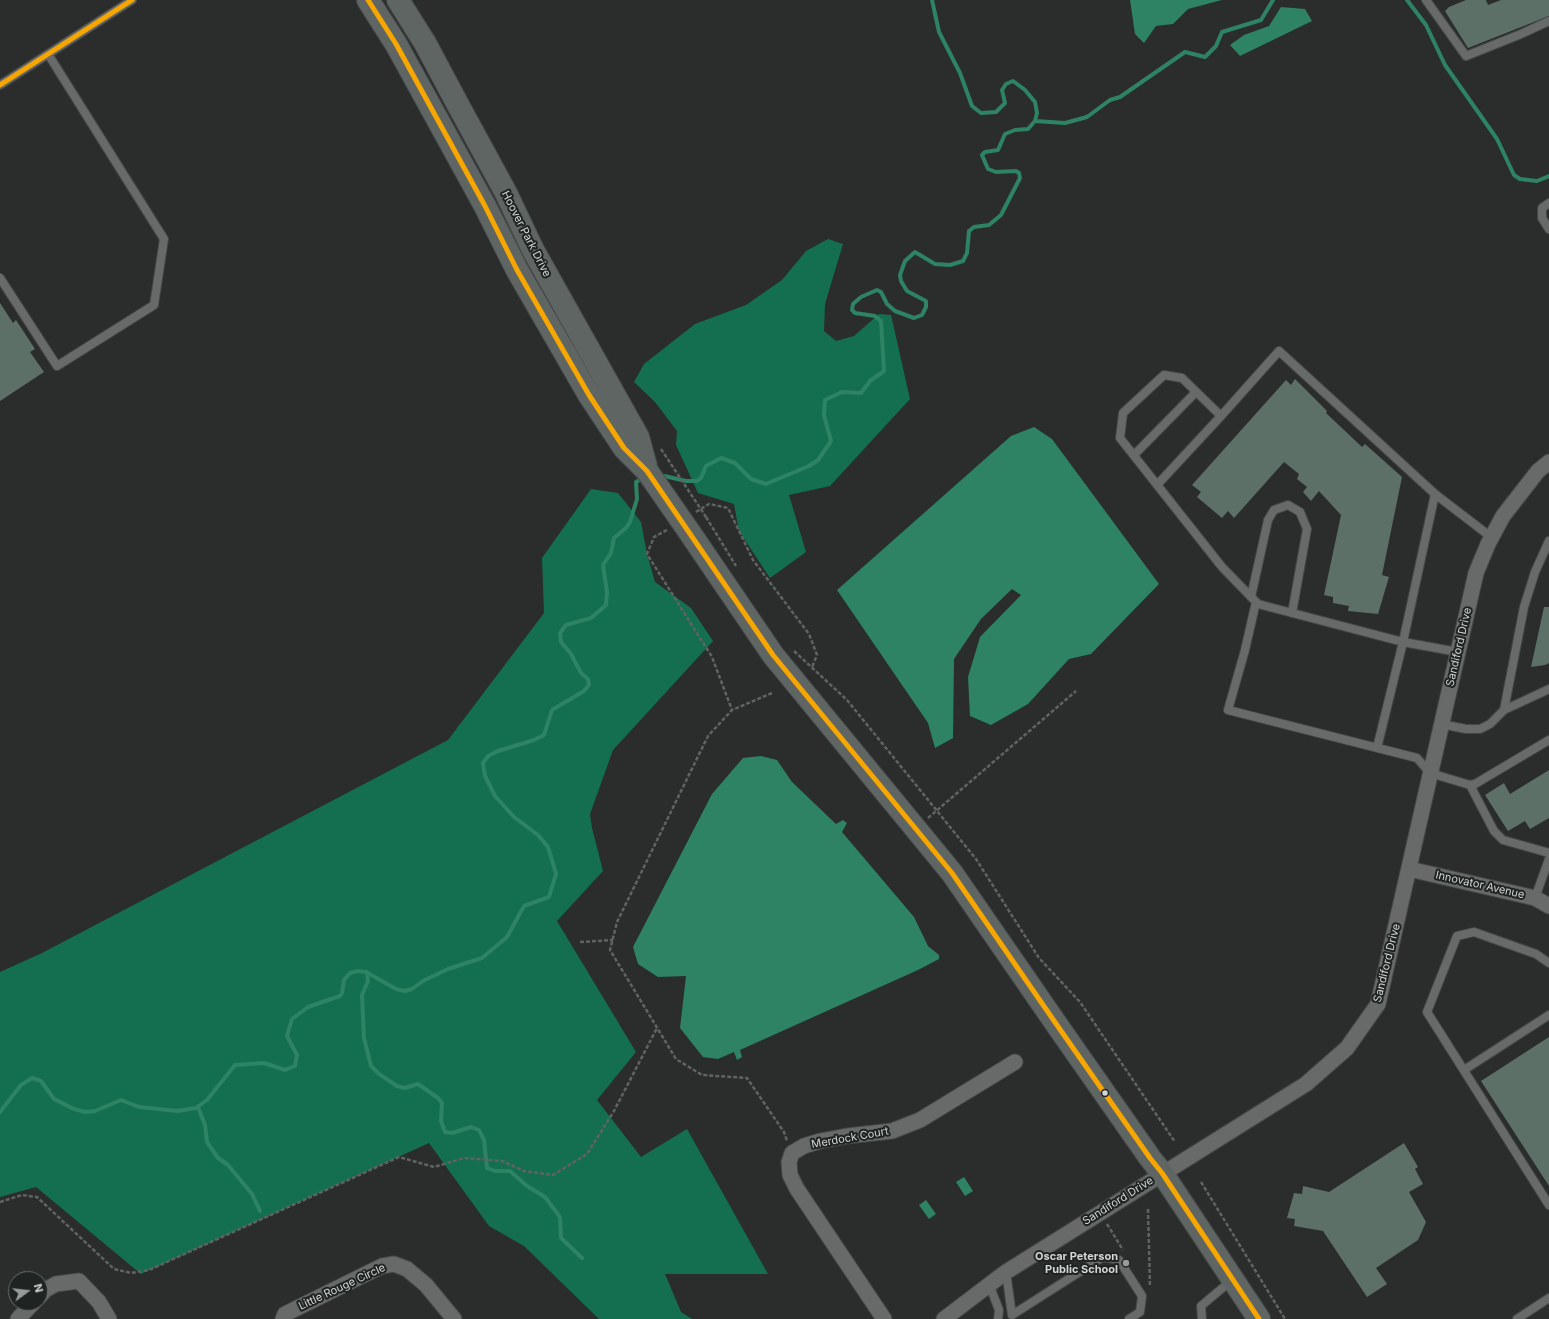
<!DOCTYPE html>
<html>
<head>
<meta charset="utf-8">
<style>
  body { margin:0 }
  #map { position:relative; width:1549px; height:1319px; overflow:hidden; background:#2a2d2c; font-family:Inter,sans-serif }
  canvas { display:block }
  .north { position:absolute; left:8px; top:1271px; width:40px; height:40px; box-sizing:border-box; background:#1f2422; border:1px solid #676b69; border-radius:50%; rotate:75deg; font-size:11px; font-weight:700; line-height:16px; text-align:center; color:#d2d6d4 }
  .north::after { content:''; display:block; margin:auto; width:14px; height:18px; background:#979b99; clip-path:polygon(50% 0,100% 100%,50% 72%,0 100%) }
</style>
</head>
<body>
<div id="map">
<canvas width="1549" height="1319"></canvas>
<div class="north">N</div>
</div>
<script>
const g = document.querySelector('canvas').getContext('2d');
g.lineJoin = 'round';
function paint(path, color) { g.fillStyle = color; g.fill(path, 'evenodd'); }
const toPath = rows => new Path2D(rows.map(r => 'M' + r).join(''));
function stroke(path, color, width, dash) { g.strokeStyle = color; g.lineWidth = width; g.lineCap = dash ? 'butt' : 'round'; g.setLineDash(dash || []); g.stroke(path); }
function label(font, color, halo, rows, align = 'center') {
  g.font = font + ' Inter,sans-serif'; g.lineWidth = 4; g.setLineDash([]); g.textBaseline = 'middle'; g.strokeStyle = halo; g.fillStyle = color; for (const [text, x, y, turn = 0] of rows) {
    g.save(); g.translate(x, y); g.rotate((+turn || 0) * Math.PI / 180); g.textAlign = isNaN(turn) ? turn : align; if (halo) g.strokeText(text, 0, 0); g.fillText(text, 0, 0); g.restore();
  }
}
paint(toPath([
  [828,239,843,244,825,304,824,331,836,341,854,336,879,314,891,315,910,399,830,486,789,495,806,552,770,578,739,531,734,504,698,493,676,445,677,431,655,402,634,382,644,364,695,324,746,305,782,280,806,251],
  [591,489,618,493,641,522,647,554,655,582,691,608,713,641,613,750,590,814,592,828,603,871,557,921,636,1052,597,1100,641,1157,687,1129,768,1274,665,1274,681,1312,692,1319,599,1319,524,1246,489,1226,429,1143,141,1274,36,1187,0,1197,0,972,42,953,448,740,544,613,542,558]
]), '#146f51');
paint(toPath([
  [1130,0,1222,0,1188,9,1173,24,1156,26,1144,43,1135,34],
  [1281,7,1305,9,1312,21,1240,56,1230,45,1244,35,1269,26],
  [1034,427,1052,439,1159,584,1091,654,1069,659,1028,704,991,725,970,716,968,677,980,637,1021,595,1012,589,981,619,954,659,953,738,935,748,928,723,837,590,1011,436],
  [761,756,777,760,792,782,836,824,843,820,847,823,842,832,914,917,928,946,939,955,939,959,918,970,740,1050,742,1057,737,1060,734,1052,718,1059,703,1057,680,1028,686,976,658,977,638,964,633,947,712,794,743,758],
  [964,1177,973,1191,965,1196,956,1182],
  [926,1200,936,1214,929,1219,919,1205]
]), '#2d8363');
stroke(toPath([
  [1407,0,1426,25,1445,65,1497,139,1514,175,1520,179,1537,181,1549,176],
  [1035,121,1065,123,1087,117,1110,100,1120,97,1185,52,1205,57,1216,46,1222,32,1261,20,1273,0],
  [660,475,686,481,697,481,701,478,706,466,721,458,735,463,751,479,766,484,809,466,818,460,831,441,824,415,825,400,842,392,861,393,870,381,884,371,881,321,875,316,855,313,852,310,853,304,861,297,877,290,881,292,887,304,895,311,914,318,922,315,926,307,926,301,907,291,901,281,900,275,905,261,915,252,935,264,950,265,963,261,967,253,969,231,974,227,989,225,1001,215,1020,178,1019,173,1016,171,996,172,988,169,982,155,985,152,998,150,1005,134,1015,130,1028,129,1035,121,1037,113,1035,102,1025,90,1013,81,1006,84,1002,90,1005,103,996,112,981,113,972,106,960,73,939,32,932,0],
  [367,972,368,981,362,995,364,1038,371,1066,379,1074,397,1086,405,1088,418,1084,438,1098,442,1103,441,1121,445,1132,452,1133,471,1127,479,1130,484,1140,487,1168,495,1171,510,1171,527,1186,545,1197,560,1217,561,1238,582,1258],
  [198,1107,205,1125,207,1142,218,1158,228,1165,252,1194,260,1211],
  [0,1112,21,1085,32,1078,41,1081,54,1099,74,1109,85,1112,95,1111,121,1100,139,1107,178,1111,196,1108,207,1100,235,1065,264,1063,285,1070,295,1066,297,1055,287,1036,292,1019,308,1007,340,996,342,993,344,980,350,973,358,971,366,972,396,989,405,991,412,989,423,981,448,969,482,958,507,937,524,906,549,897,556,874,548,847,538,835,514,817,495,796,485,776,483,763,488,756,498,751,534,740,544,735,552,710,584,691,589,685,588,679,581,673,571,654,561,642,560,633,566,625,591,618,606,605,607,592,603,565,611,553,614,538,626,528,630,522,637,499,636,482,643,478]
]), '#2d8363', 4);
paint(toPath([
  [1466,0,1486,0,1488,5,1501,0,1549,0,1549,16,1468,48,1445,11,1449,7],
  [0,303,13,323,16,320,35,349,30,352,44,372,0,401],
  [1295,379,1327,411,1326,413,1362,447,1365,444,1402,477,1382,575,1389,577,1378,614,1348,611,1349,606,1333,603,1333,597,1324,595,1341,515,1319,491,1311,501,1303,492,1307,487,1297,479,1299,474,1284,462,1234,518,1228,511,1222,518,1197,497,1201,492,1192,485,1286,380,1291,385],
  [1544,607,1549,607,1549,663,1545,665,1531,667],
  [1549,770,1549,818,1530,829,1525,821,1508,831,1485,795,1504,783,1510,794],
  [1549,1037,1549,1186,1481,1081],
  [1404,1143,1418,1167,1415,1169,1423,1184,1409,1192,1426,1222,1418,1240,1376,1268,1387,1284,1367,1297,1323,1231,1294,1226,1295,1219,1287,1218,1294,1193,1302,1194,1303,1186,1329,1192]
]), '#5d7067');
const lane = toPath([
  [1426,0,1466,56,1521,34,1549,21],
  [0,85,132,0],
  [1549,203,1542,208,1542,218,1549,229],
  [0,278,57,366,154,305,164,239,48,54],
  [1221,416,1279,351,1435,494],
  [1134,455,1196,392],
  [1157,485,1221,416,1182,378,1164,375,1123,413,1120,438,1222,567,1258,604,1403,642,1458,652],
  [1251,597,1268,520,1274,510,1288,505,1300,512,1307,529,1292,613],
  [1256,602,1245,650,1228,710,1417,758,1430,773,1470,785,1475,784,1549,740],
  [1504,710,1524,607,1535,572,1549,541],
  [1441,724,1466,729,1480,729,1490,724,1504,710,1549,689],
  [1377,748,1403,642,1435,494,1491,537],
  [1470,785,1494,831,1503,840,1549,853],
  [1535,898,1549,859],
  [1549,963,1536,954,1474,932,1457,936,1427,1012,1549,1205],
  [1464,1070,1549,1015],
  [1006,1272,1012,1315,1103,1257,1119,1260,1142,1296,1140,1312,1129,1319],
  [989,1284,999,1310,998,1319],
  [1202,1319,1201,1306,1232,1280],
  [1517,1319,1549,1298]
]);
const street = toPath([
  [1409,869,1535,898,1549,906],
  [40,1296,45,1290,56,1284,79,1281,99,1302,109,1319],
  [18,1319,33,1303],
  [283,1319,285,1314,382,1266,394,1264,407,1269,426,1285,454,1319],
  [884,1319,797,1189,790,1175,789,1162,792,1153,804,1146,820,1141,847,1136,892,1131,920,1120,1015,1062],
  [944,1319,1006,1272,1306,1084,1347,1048,1378,1004,1476,573,1488,544,1503,516,1538,471,1549,462]
]);
const secondary = toPath([
  [368,0,396,44,485,206,517,270,589,395,624,448,647,471],
  [398,0,425,43,457,103,506,193,533,250,638,437,647,470],
  [690,533,773,655,952,873,1059,1028,1150,1158,1162,1173,1259,1319]
]);
stroke(lane, '#454847', 10);
stroke(street, '#454847', 17);
stroke(secondary, '#454847', 24);
stroke(toPath([
  [696,512,709,504,728,508,753,560,809,634,817,655,812,667],
  [706,517,736,566],
  [667,530,654,537,647,554,712,657,732,710],
  [794,651,847,700,976,859,1039,958,1080,1002,1175,1142],
  [772,693,732,710,708,736,617,922,610,950,676,1059,702,1075,747,1078,784,1132,787,1141],
  [928,818,1076,691],
  [580,942,613,940],
  [1201,1182,1285,1319],
  [0,1202,22,1195,37,1197,114,1269,131,1273,149,1270,399,1157,434,1167,464,1158,502,1161,524,1171,553,1175,587,1154,614,1111,657,1028],
  [1148,1209,1150,1287],
  [1107,1224,1123,1250]
]), '#606362', 2.5, [4, 2]);
stroke(lane, '#686a69', 8);
stroke(street, '#686a69', 15);
stroke(secondary, '#5f6563', 22);
const secondaryBridge = toPath([
  [647,471,690,533]
]);
stroke(secondaryBridge, '#454847', 24, []);
stroke(toPath([
  [661,449,706,517]
]), '#606362', 2.5, [4, 2]);
stroke(secondaryBridge, '#5f6563', 22);
stroke(toPath([
  [368,0,396,44,485,206,517,270,589,395,624,448,647,471,773,655,952,873,1059,1028,1150,1158,1162,1173,1259,1319],
  [0,85,132,0]
]), '#f7a600', 5);
for (const [x, y, r, color] of [
  [1105,1093,3.5,"#d2d6d4"],
  [1126,1263,4,"#979b99"]
]) { const dot = new Path2D(); dot.arc(x, y, r, 0, 2 * Math.PI); g.fillStyle = color; g.fill(dot); stroke(dot, '#1f2422', 1.5); }
label('11px', '#d2d6d4', '#1f2422', [
  ["Hoover Park Drive",526,234,63],
  ["Sandiford Drive",1459,647,-77],
  ["Innovator Avenue",1480,885,13],
  ["Sandiford Drive",1387,963,-76],
  ["Merdock Court",850,1138,-10],
  ["Sandiford Drive",1118,1201,-32],
  ["Little Rouge Circle",342,1287,-25]
]);
label('bold 11px', '#d2d6d4', '#1f2422', [
  ["Oscar Peterson",1118,1257],
  ["Public School",1118,1270]
], 'right');
</script>
</body>
</html>
